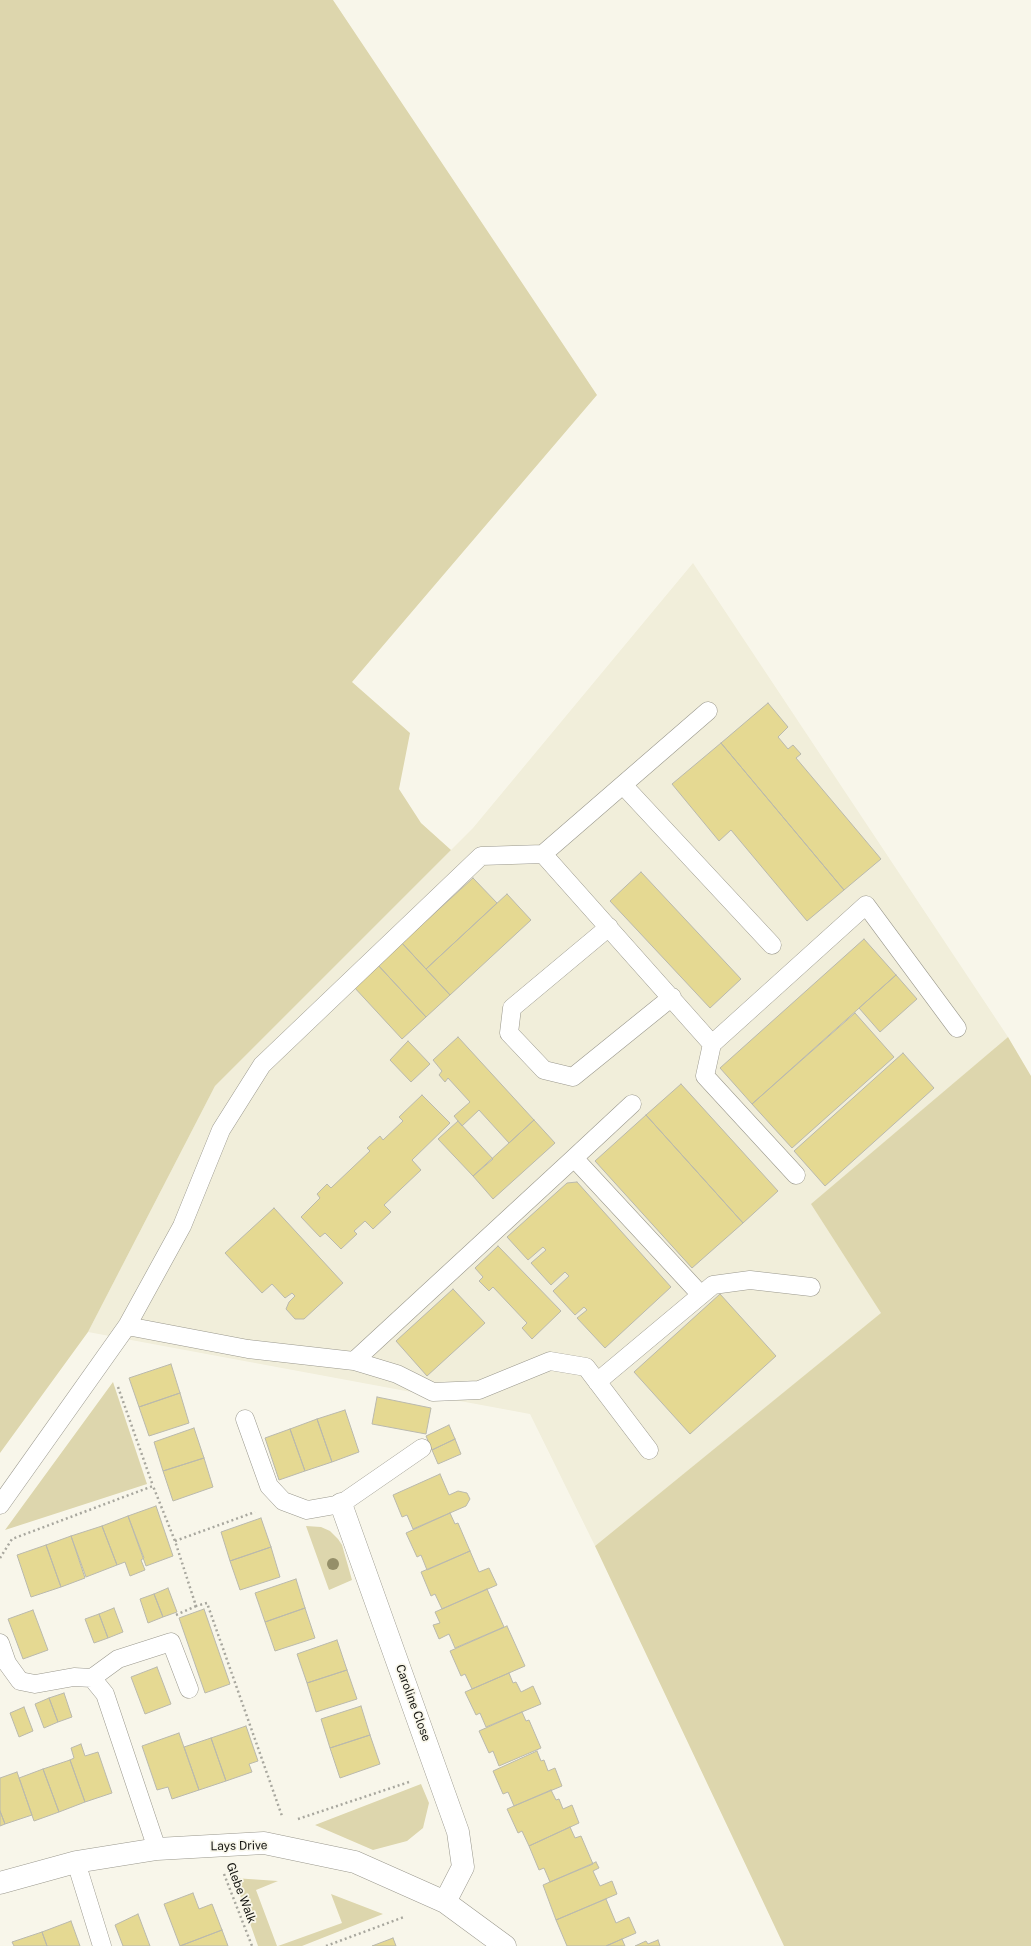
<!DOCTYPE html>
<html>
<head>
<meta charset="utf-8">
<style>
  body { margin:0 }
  canvas { display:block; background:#f8f6ea }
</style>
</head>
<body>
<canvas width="1031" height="1946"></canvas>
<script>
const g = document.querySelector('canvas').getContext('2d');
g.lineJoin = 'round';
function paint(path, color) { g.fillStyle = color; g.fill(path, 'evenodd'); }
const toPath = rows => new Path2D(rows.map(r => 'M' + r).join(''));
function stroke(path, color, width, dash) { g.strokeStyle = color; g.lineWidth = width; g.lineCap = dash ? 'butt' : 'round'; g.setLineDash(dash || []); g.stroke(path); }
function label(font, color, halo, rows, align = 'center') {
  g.font = font + ' "Public Sans",sans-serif'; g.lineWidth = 3.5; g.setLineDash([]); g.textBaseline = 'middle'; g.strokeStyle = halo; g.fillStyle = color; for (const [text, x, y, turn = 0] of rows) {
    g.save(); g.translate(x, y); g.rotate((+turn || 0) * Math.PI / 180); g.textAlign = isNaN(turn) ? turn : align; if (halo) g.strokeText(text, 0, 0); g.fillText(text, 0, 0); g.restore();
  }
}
paint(toPath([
  [693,563,1008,1037,812,1204,882,1313,595,1546,530,1414,88,1332,215,1086,473,828]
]), '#f1eeda');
paint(toPath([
  [0,0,333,0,597,395,352,682,410,733,399,789,421,823,451,850,215,1086,88,1332,0,1453],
  [1008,1037,1031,1076,1031,1946,784,1946,595,1546,881,1313,811,1204],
  [113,1382,147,1484,5,1530],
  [306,1526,321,1527,330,1531,338,1539,342,1545,352,1580,329,1590],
  [421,1784,429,1803,423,1828,407,1841,373,1850,315,1825],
  [234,1878,278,1881,256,1890,277,1946,258,1946],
  [331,1894,383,1914,302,1946,278,1946,342,1923]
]), '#ddd6ad');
const building = toPath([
  [768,703,788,727,778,737,788,749,793,745,801,754,796,758,881,859,844,890,721,743,768,703],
  [721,743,844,890,807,921,731,830,719,841,672,784,721,743],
  [641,872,741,979,710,1008,610,901,641,872],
  [473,878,497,903,426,969,402,943,473,878],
  [507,894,531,920,450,995,426,969,507,894],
  [864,939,896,975,752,1104,720,1068,864,939],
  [401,942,450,995,426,1017,377,964,401,942],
  [377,964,426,1017,402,1039,353,986,377,964],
  [896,975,917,999,880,1032,859,1008,896,975],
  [855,1013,894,1057,792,1148,752,1104,855,1013],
  [458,1037,534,1120,509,1143,479,1110,462,1126,454,1116,470,1102,448,1078,445,1082,439,1075,442,1071,433,1060,458,1037],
  [408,1041,430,1064,411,1082,390,1060,408,1041],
  [903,1053,934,1088,825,1186,794,1151,903,1053],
  [681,1084,778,1191,743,1223,646,1115,681,1084],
  [422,1095,450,1123,412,1160,421,1170,384,1205,391,1212,373,1229,365,1221,354,1231,357,1234,341,1249,325,1233,320,1237,301,1217,320,1198,317,1194,327,1184,331,1188,370,1151,367,1148,380,1136,383,1140,403,1121,399,1117,422,1095],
  [646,1115,743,1223,692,1268,595,1161,646,1115],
  [534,1120,555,1143,493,1199,473,1176,534,1120],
  [458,1121,493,1159,473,1176,438,1139,458,1121],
  [577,1182,671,1287,605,1348,577,1318,587,1310,584,1307,575,1315,553,1291,569,1276,565,1272,551,1285,531,1263,546,1250,543,1247,528,1260,507,1237,567,1183,577,1182],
  [274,1208,343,1283,304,1319,295,1319,286,1309,289,1302,295,1296,292,1293,285,1298,272,1284,262,1293,225,1253,274,1208],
  [498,1246,561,1311,532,1339,522,1328,527,1323,493,1287,489,1291,479,1281,483,1277,475,1268,498,1246],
  [453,1289,485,1323,427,1376,396,1341,453,1289],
  [720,1294,776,1356,690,1434,634,1372,720,1294],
  [171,1364,180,1393,139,1407,129,1378,171,1364],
  [180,1393,189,1423,149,1436,139,1407,180,1393],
  [377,1397,431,1408,426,1434,372,1424,377,1397],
  [345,1410,359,1452,332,1462,317,1419,345,1410],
  [317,1419,332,1462,305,1471,290,1429,317,1419],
  [449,1425,455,1439,432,1450,426,1436,449,1425],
  [194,1428,204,1458,163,1471,154,1442,194,1428],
  [290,1429,305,1471,279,1480,265,1438,290,1429],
  [455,1439,461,1454,438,1464,432,1450,455,1439],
  [204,1458,213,1487,173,1501,163,1471,204,1458],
  [440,1474,449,1495,458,1491,467,1493,470,1499,466,1506,413,1529,407,1515,402,1517,393,1495,440,1474],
  [156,1506,173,1556,146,1566,128,1516,156,1506],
  [450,1513,455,1524,458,1523,470,1551,427,1570,421,1555,417,1557,406,1533,450,1513],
  [128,1516,144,1558,141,1560,145,1570,130,1576,125,1562,117,1565,102,1526,128,1516],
  [261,1518,271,1547,230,1561,221,1532,261,1518],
  [102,1526,117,1565,86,1577,71,1536,102,1526],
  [71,1536,85,1578,61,1587,46,1545,71,1536],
  [46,1545,61,1587,31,1597,17,1555,46,1545],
  [271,1547,280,1577,240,1590,230,1561,271,1547],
  [470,1551,479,1572,489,1568,497,1585,442,1609,435,1594,431,1596,421,1572,470,1551],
  [296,1579,305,1608,265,1622,255,1593,296,1579],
  [168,1588,177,1612,163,1617,154,1594,168,1588],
  [487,1589,504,1627,455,1648,449,1634,439,1639,433,1625,440,1623,435,1612,487,1589],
  [154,1594,163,1617,148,1623,140,1599,154,1594],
  [114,1608,123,1632,108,1638,99,1614,114,1608],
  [305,1608,315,1638,275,1651,265,1622,305,1608],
  [204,1609,230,1684,205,1693,179,1618,204,1609],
  [33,1610,48,1650,23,1659,8,1619,33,1610],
  [99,1614,108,1638,94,1643,85,1619,99,1614],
  [507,1626,525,1666,472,1689,465,1674,461,1676,450,1651,507,1626],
  [337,1640,347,1670,307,1683,297,1654,337,1640],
  [157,1667,171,1704,145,1714,131,1677,157,1667],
  [347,1670,357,1699,316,1712,307,1683,347,1670],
  [509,1673,513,1683,516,1682,521,1692,533,1686,541,1704,486,1727,480,1713,476,1715,465,1692,509,1673],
  [64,1693,72,1717,58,1722,49,1698,64,1693],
  [49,1698,58,1722,44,1728,35,1704,49,1698],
  [361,1706,370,1735,330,1748,321,1719,361,1706],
  [24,1707,33,1731,19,1737,10,1713,24,1707],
  [522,1712,526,1721,529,1720,541,1748,499,1766,493,1751,489,1753,479,1731,522,1712],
  [246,1726,258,1761,249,1764,252,1772,226,1781,211,1738,246,1726],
  [179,1733,199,1790,172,1799,168,1787,157,1790,142,1746,179,1733],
  [370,1735,380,1764,340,1778,330,1748,370,1735],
  [211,1738,226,1781,199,1790,184,1747,211,1738],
  [81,1744,85,1756,98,1752,112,1793,85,1802,70,1760,74,1758,71,1748,81,1744],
  [537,1751,541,1761,544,1760,548,1771,555,1768,562,1786,514,1806,508,1792,503,1794,493,1771,537,1751],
  [70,1760,85,1802,59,1812,43,1769,70,1760],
  [43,1769,59,1812,34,1821,19,1778,43,1769],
  [17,1772,32,1815,5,1824,0,1811,0,1778,17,1772],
  [551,1790,556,1800,559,1799,563,1809,572,1805,579,1823,529,1846,522,1831,518,1833,507,1809,551,1790],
  [0,1811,5,1824,0,1826,0,1811],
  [570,1827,575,1838,581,1836,593,1864,550,1882,544,1868,539,1870,529,1846,570,1827],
  [596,1862,599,1868,593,1871,600,1886,612,1881,617,1894,556,1920,543,1885,596,1862],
  [193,1893,199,1909,212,1904,222,1930,180,1946,164,1904,193,1893],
  [606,1899,616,1923,629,1917,636,1933,606,1946,567,1946,556,1920,606,1899],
  [138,1914,150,1946,123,1946,115,1925,138,1914],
  [71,1921,80,1946,47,1946,42,1932,71,1921],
  [222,1930,228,1946,180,1946,222,1930],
  [42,1932,47,1946,14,1946,12,1942,42,1932],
  [393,1938,396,1946,372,1946,393,1938],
  [622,1939,625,1946,606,1946,622,1939],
  [658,1940,660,1946,635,1946,646,1941,648,1944,658,1940]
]);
paint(building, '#e5d992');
stroke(building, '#bab9ad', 1);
const lane = toPath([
  [623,785,772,945],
  [543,854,712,1044,866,905,957,1028],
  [609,927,512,1008,509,1033,544,1070,573,1077,672,997],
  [712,1044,705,1076,796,1175],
  [574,1158,632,1104],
  [127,1326,248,1349,354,1361,397,1374,433,1392,479,1390,550,1361,586,1367,649,1450],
  [354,1361,574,1158,701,1295],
  [597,1382,713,1285,750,1280,811,1287],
  [245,1419,269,1486,283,1501,307,1510,341,1504,422,1448],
  [0,1505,127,1326,182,1226,221,1130,262,1065,481,856,543,854,708,711],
  [0,1643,7,1663,20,1681,35,1684,74,1677,92,1678,105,1694,157,1849],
  [92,1678,118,1659,171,1642,189,1689],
  [76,1862,102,1946]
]);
const street = toPath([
  [341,1504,458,1832,463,1867,445,1902],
  [0,1883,76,1862,157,1849,264,1843,355,1862,445,1902,505,1946]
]);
stroke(lane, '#9a988d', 19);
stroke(street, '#9a988d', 23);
stroke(toPath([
  [118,1387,153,1486],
  [175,1541,255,1512],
  [0,1558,12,1539,153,1486,175,1541,196,1606,207,1603,282,1816],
  [176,1615,196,1606],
  [298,1819,409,1782],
  [224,1874,252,1946],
  [326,1946,404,1917]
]), '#a8a79e', 2.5, [2, 3]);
stroke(lane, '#fff', 18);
stroke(street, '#fff', 22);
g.fillStyle = '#958f69';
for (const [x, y] of [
  [333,1564]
]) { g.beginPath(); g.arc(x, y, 6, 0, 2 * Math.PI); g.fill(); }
label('12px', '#151511', '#f8f6ea', [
  ["Caroline Close",413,1703,70],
  ["Lays Drive",239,1846,-1],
  ["Glebe Walk",241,1893,69]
]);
</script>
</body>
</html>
